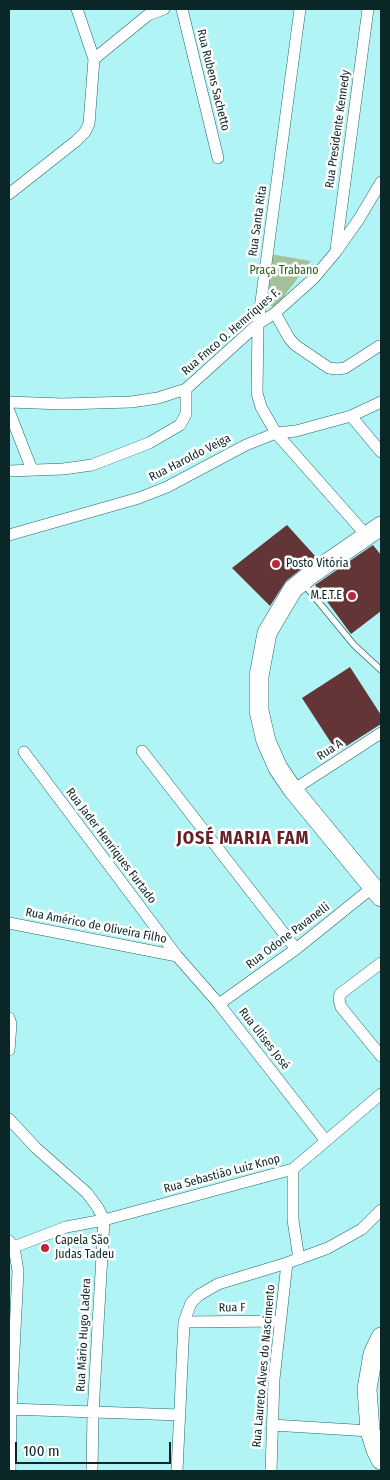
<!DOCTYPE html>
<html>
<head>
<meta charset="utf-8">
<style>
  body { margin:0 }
  #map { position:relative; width:390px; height:1480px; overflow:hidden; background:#b1f4f6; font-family:"Fira Sans Condensed",sans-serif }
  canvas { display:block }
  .frame { position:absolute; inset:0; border:10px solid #0a2627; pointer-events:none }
  .scale { position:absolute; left:15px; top:1442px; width:156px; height:22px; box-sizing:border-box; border:2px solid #0a2627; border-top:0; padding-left:6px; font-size:15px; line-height:18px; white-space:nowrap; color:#0a2627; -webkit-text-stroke:4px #fff; paint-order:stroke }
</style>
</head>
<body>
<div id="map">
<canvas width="390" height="1480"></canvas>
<div class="frame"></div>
<div class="scale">100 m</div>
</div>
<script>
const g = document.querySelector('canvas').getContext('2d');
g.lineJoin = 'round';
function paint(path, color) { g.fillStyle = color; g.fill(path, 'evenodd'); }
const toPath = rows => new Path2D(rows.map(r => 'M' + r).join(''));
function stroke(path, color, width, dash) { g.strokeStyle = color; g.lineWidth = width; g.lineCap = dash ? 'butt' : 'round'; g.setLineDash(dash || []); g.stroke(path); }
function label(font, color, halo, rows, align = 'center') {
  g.font = font + ' "Fira Sans Condensed",sans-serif'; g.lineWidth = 5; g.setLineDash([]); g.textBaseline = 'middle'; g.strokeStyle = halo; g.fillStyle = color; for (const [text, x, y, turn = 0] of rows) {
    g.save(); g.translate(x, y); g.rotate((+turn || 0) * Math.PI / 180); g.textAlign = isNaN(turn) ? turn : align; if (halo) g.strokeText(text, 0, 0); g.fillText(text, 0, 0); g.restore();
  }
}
paint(toPath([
  [270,254,311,261,275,308,268,304]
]), '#a4c19c');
paint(toPath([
  [287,525,316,557,286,581,270,606,232,568],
  [373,545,381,555,381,611,351,634,315,585],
  [350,667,381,715,381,724,337,752,302,698]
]), '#633536');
const lane = toPath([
  [303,583,354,645,381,670]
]);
const street = toPath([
  [182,9,218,158],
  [300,9,258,324,257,393,261,407,276,433,367,536],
  [94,59,148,15,164,9],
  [9,194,76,141,85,132,89,124,94,59,77,9],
  [336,249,368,9],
  [275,313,289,338,295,345,329,368,337,369,345,368,379,346],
  [9,402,63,404,131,402,158,398,186,389,258,324,275,313,313,279,335,253,359,219,381,182],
  [9,411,32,470],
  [351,416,381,452],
  [9,471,63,469,92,465,149,443,180,425,186,414,186,389],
  [9,535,139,498,167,487,246,445,276,433,296,431,351,416,381,402],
  [142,751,296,949],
  [24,752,177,956,219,1004,326,1141],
  [293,790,381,733],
  [9,923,177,956],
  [381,963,340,994,339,1000,341,1007,381,1056],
  [219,1004,296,949,373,887],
  [9,1018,11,1024,9,1050],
  [9,1119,36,1148,87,1193,98,1208,104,1220,93,1413,92,1471],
  [293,1169,293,1220,299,1259],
  [9,1241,14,1247,18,1271,11,1410,10,1471],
  [14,1247,66,1227,104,1220,293,1169,381,1094],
  [184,1322,280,1321],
  [9,1409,180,1415],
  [272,1425,370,1431],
  [177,1471,184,1322,191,1303,199,1295,218,1284,287,1263,328,1248,362,1229,381,1210],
  [271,1471,274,1379,287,1263]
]);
const primary = toPath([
  [381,526,310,575,293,589,267,633,259,676,259,711,266,741,278,768,293,790,381,897],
  [381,1337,373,1354,367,1389,370,1431,376,1450,381,1460]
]);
stroke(lane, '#24676a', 7);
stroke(street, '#24676a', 12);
stroke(primary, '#24676a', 20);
stroke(lane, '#fff', 5.5);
stroke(street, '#fff', 11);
stroke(primary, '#fff', 19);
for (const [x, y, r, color] of [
  [276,564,5,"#b9283c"],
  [352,596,5,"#b9283c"],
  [45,1248,5,"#b9283c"]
]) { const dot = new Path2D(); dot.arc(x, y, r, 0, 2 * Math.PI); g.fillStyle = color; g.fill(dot); stroke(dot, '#fff', 2); }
label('12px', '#0a2627', '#fff', [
  ["Rua Rubens Sachetto",213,80,76],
  ["Rua Presidente Kennedy",338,129,-82],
  ["Rua Santa Rita",258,221,-82],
  ["Rua Fmco O. Hemriques F.",231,332,-41],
  ["Rua Haroldo Veiga",190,458,-27],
  ["Rua A",330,750,-33],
  ["Rua Jader Henriques Furtado",111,846,53],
  ["Rua Américo de Oliveira Filho",96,926,11],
  ["Rua Odone Pavanelli",288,936,-37],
  ["Rua Ulises José",264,1039,52],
  ["Rua Sebastião Luiz Knop",222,1174,-15],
  ["Rua F",232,1308,-1],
  ["Rua Mário Hugo Ladera",84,1335,-87],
  ["Rua Laureto Alves do Nascimento",264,1366,-85]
]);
label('12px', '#2a5e19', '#fff', [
  ["Praça Trabano",284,271]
]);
label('12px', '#0a2627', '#fff', [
  ["Posto Vitória",286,564],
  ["M.E.T.E",342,596,"right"],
  ["Capela São",55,1241],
  ["Judas Tadeu",55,1255]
], 'left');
g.letterSpacing = '1px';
label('bold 18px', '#662026', '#fff', [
  ["JOSÉ MARIA FAM",243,839]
]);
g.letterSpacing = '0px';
</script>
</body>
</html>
